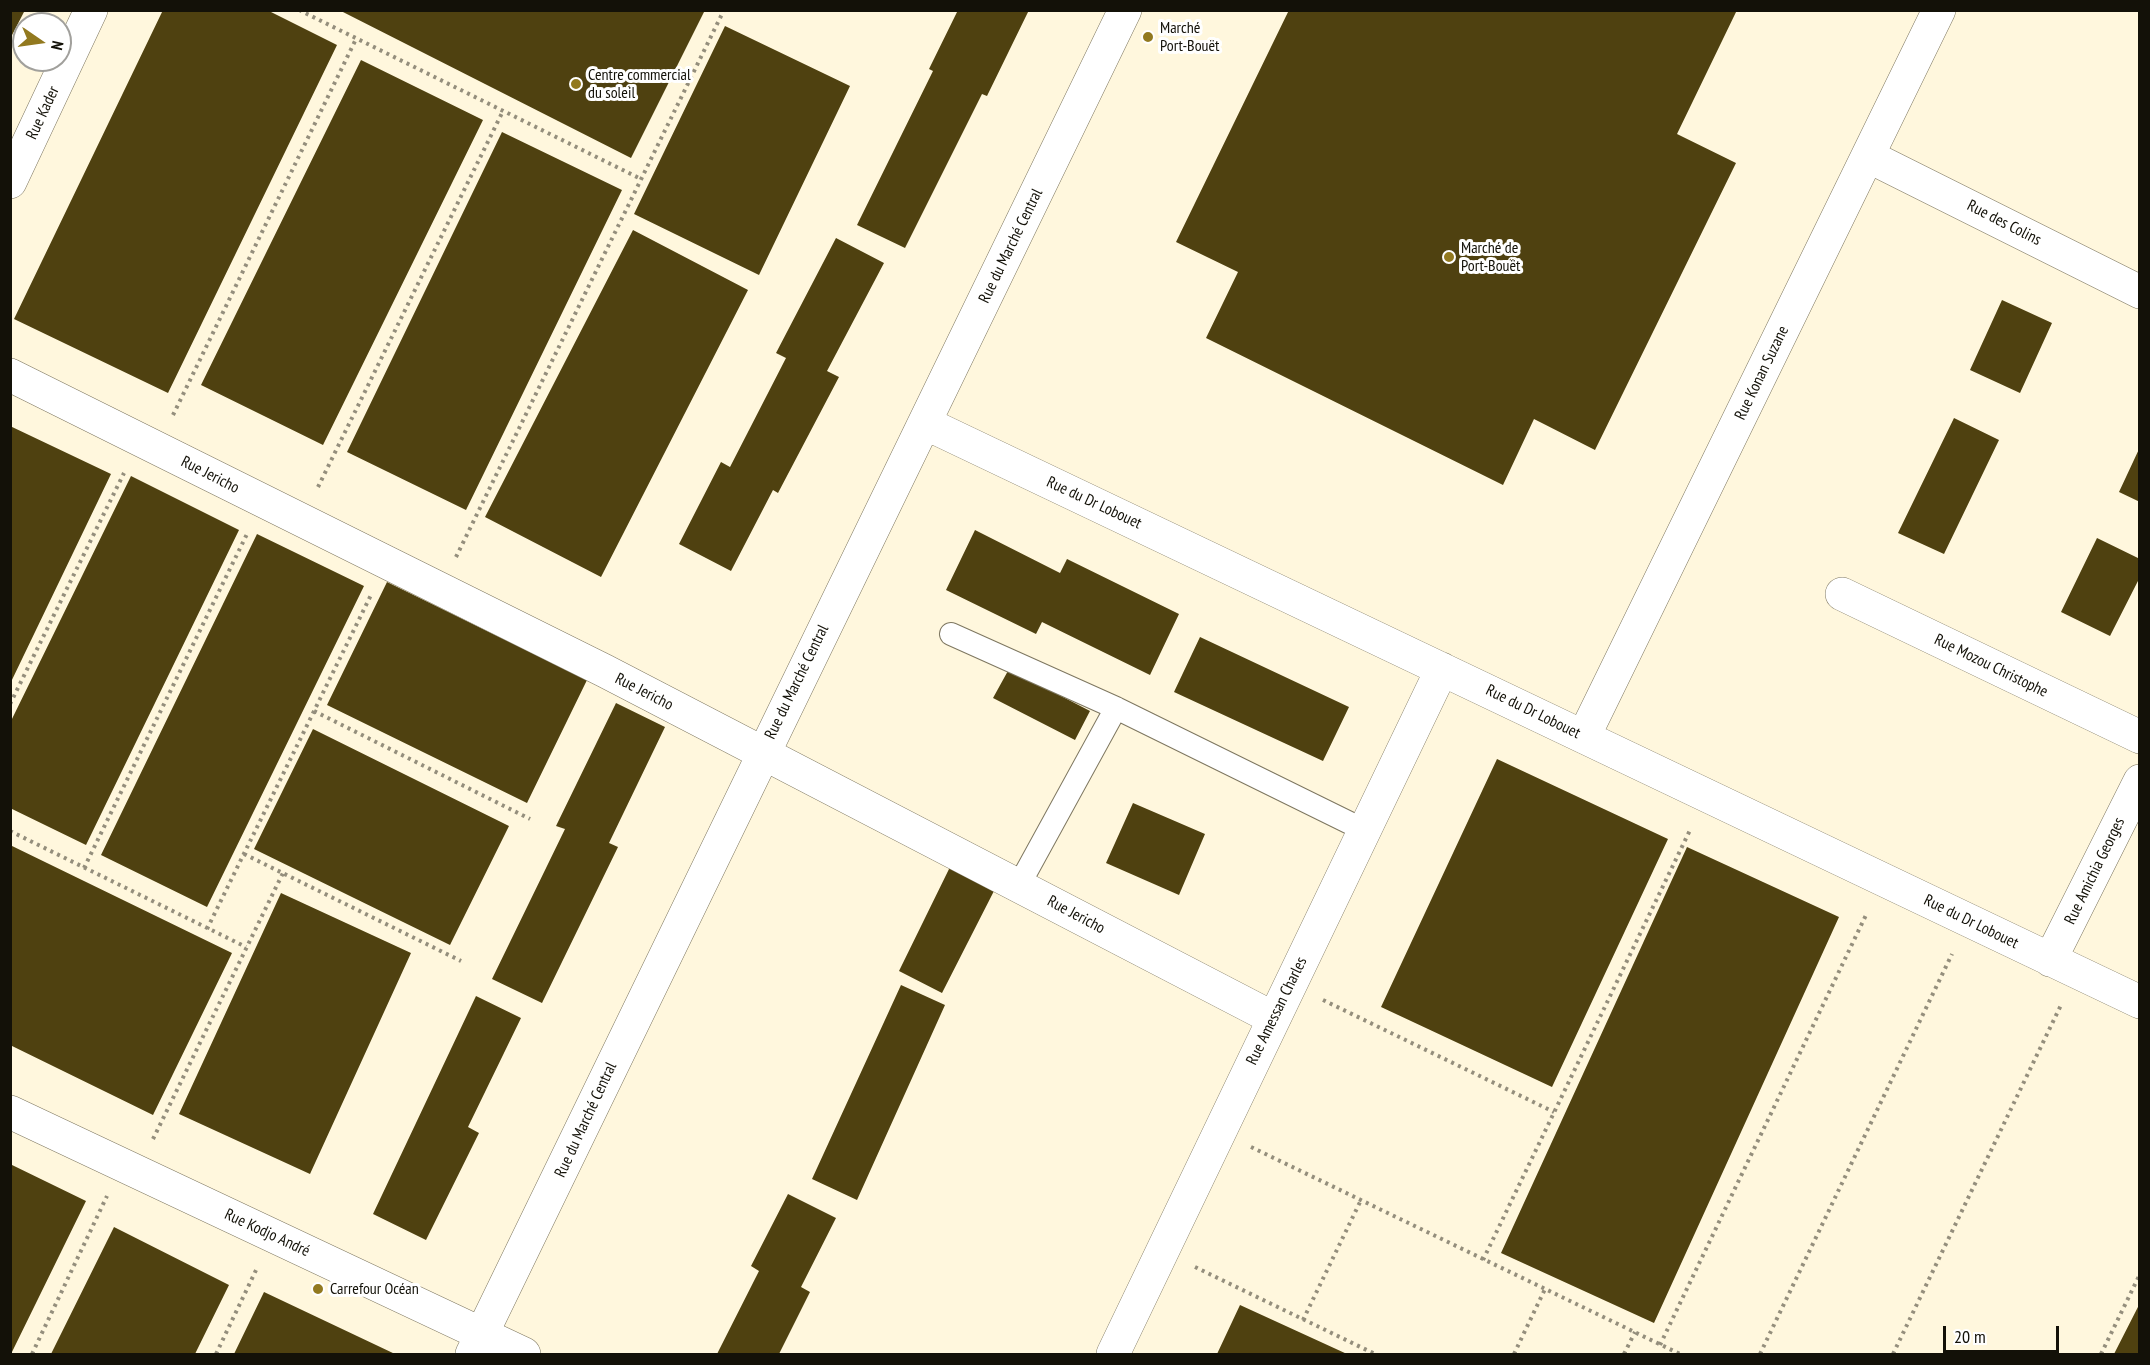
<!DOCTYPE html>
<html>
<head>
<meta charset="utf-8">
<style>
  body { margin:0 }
  #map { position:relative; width:2150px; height:1365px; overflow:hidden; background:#fff7dd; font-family:"PT Sans Narrow",sans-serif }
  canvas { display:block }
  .frame { position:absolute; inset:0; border:12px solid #131108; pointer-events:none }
  .north { position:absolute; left:12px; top:12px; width:60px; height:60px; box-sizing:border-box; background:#fff; border:2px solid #a1a09c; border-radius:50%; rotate:103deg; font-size:16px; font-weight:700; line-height:24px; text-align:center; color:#131108 }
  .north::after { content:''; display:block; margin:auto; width:21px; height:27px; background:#92791f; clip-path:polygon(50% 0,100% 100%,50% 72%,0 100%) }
  .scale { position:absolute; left:1943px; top:1326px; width:116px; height:27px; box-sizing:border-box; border:3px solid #131108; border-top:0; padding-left:8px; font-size:18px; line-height:21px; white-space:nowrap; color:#131108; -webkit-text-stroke:4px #fff; paint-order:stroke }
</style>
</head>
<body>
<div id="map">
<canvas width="2150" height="1365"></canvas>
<div class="frame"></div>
<div class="north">N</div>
<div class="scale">20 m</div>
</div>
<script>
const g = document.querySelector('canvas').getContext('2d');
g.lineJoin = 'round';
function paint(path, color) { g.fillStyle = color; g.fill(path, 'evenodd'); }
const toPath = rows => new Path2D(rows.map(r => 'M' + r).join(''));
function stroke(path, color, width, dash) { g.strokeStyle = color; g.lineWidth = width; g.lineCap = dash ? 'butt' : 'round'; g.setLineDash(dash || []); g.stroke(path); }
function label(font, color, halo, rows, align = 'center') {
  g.font = font + ' "PT Sans Narrow",sans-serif'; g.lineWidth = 6; g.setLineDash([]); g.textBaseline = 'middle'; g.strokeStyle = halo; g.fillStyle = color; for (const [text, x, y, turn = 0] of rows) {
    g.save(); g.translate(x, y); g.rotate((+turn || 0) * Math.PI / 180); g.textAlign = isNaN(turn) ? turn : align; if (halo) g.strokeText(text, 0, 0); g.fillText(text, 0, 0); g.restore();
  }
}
paint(toPath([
  [10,10,25,10,10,39],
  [163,10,267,10,337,45,168,393,14,319],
  [339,10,705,10,631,158],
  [958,10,1029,10,987,96,982,94,905,248,857,225,933,71,929,69],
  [1289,10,1737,10,1677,134,1736,163,1595,450,1534,419,1503,485,1206,338,1238,272,1176,242],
  [725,26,850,86,759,275,634,214],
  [361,60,483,120,323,445,201,385],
  [502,132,622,190,466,510,347,452],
  [633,230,748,290,601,577,485,517],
  [836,238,884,263,827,371,839,377,778,493,773,490,731,571,679,544,721,462,730,467,786,358,776,353],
  [2002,300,2052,323,2020,393,1970,370],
  [1954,418,1999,440,1944,554,1898,533],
  [10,426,111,474,10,684],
  [2140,447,2140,502,2119,492],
  [131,476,239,530,86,845,10,808,10,723],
  [975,530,1060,573,1067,559,1179,614,1150,675,1042,622,1036,634,946,590],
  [257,534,364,586,207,907,101,855],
  [2097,538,2140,559,2140,577,2110,636,2061,612],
  [387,582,587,680,527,803,327,705],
  [1200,637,1349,707,1323,761,1174,692],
  [1009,669,1090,711,1075,740,993,698],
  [616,703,665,727,609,843,618,847,542,1003,492,979,565,829,556,826],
  [313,729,509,826,450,945,254,849],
  [1497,759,1668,839,1552,1087,1381,1007],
  [1133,803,1205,834,1179,895,1106,863],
  [10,845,232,953,153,1115,10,1045],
  [1687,847,1839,917,1654,1323,1501,1253],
  [950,867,995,889,942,993,899,971],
  [281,893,411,953,310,1174,179,1114],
  [901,985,945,1005,857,1200,812,1179],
  [476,996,521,1018,468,1127,479,1133,426,1240,373,1214],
  [10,1164,86,1201,11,1354,10,1354],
  [788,1194,836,1218,801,1287,810,1292,779,1354,717,1354,759,1271,751,1266],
  [114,1227,229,1285,195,1354,51,1354],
  [264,1292,395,1354,234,1354],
  [2140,1303,2140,1354,2114,1354],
  [1240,1305,1347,1354,1217,1354]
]), '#4f4110');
const service = toPath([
  [951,634,1116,708,1364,830],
  [1019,885,1116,708]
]);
const minor = toPath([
  [1868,156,2140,292],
  [10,182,91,10],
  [10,375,605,671,1273,1018],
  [925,423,2140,1002],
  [1842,594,2140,737],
  [1584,736,1939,10],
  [2050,960,2140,781],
  [10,1112,524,1354],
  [472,1354,1125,10],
  [1113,1354,1442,669]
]);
stroke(service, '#7e7760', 24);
stroke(minor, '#7e7760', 34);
stroke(toPath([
  [299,10,641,179],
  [173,415,356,39],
  [318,487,503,111],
  [456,557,724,10],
  [10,704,124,473],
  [314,711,530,819],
  [10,831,246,947],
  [244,854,461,961],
  [84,868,247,534],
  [207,929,371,595],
  [1323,1000,1554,1112],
  [153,1139,283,873],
  [1251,1147,1680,1354],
  [1483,1260,1691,828],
  [1195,1267,1375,1354],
  [1303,1320,1361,1200],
  [1660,1345,1867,913],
  [32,1354,107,1196],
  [216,1354,257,1268],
  [1514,1354,1545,1289],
  [1624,1354,1635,1332],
  [1760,1354,1952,954],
  [1893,1354,2062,1003],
  [2101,1354,2140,1274]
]), '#948e7c', 4, [3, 4.5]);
stroke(service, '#fff', 22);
stroke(minor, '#fff', 33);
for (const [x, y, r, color] of [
  [1148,37,6,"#92791f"],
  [576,84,6,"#92791f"],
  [1449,257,6,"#92791f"],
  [318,1289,6,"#92791f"]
]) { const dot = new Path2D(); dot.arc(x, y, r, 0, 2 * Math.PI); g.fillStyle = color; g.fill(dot); stroke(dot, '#fff', 2); }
label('16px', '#131108', '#fff', [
  ["Marché",1160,28],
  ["Port-Bouët",1160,46],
  ["Centre commercial",588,75],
  ["du soleil",588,93],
  ["Marché de",1461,248],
  ["Port-Bouët",1461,266],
  ["Carrefour Océan",330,1289]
], 'left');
label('16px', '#131108', '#fff', [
  ["Rue Kader",43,113,-65],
  ["Rue des Colins",2004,223,27],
  ["Rue du Marché Central",1011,246,-64],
  ["Rue Konan Suzane",1762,373,-64],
  ["Rue Jericho",210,475,27],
  ["Rue du Dr Lobouet",1094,503,25],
  ["Rue Mozou Christophe",1991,666,26],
  ["Rue du Marché Central",797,682,-64],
  ["Rue Jericho",644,692,27],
  ["Rue du Dr Lobouet",1533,712,26],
  ["Rue Amichia Georges",2095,871,-64],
  ["Rue Jericho",1076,915,28],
  ["Rue du Dr Lobouet",1971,922,26],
  ["Rue Amessan Charles",1277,1011,-64],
  ["Rue du Marché Central",586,1120,-65],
  ["Rue Kodjo André",267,1233,25]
]);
</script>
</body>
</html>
